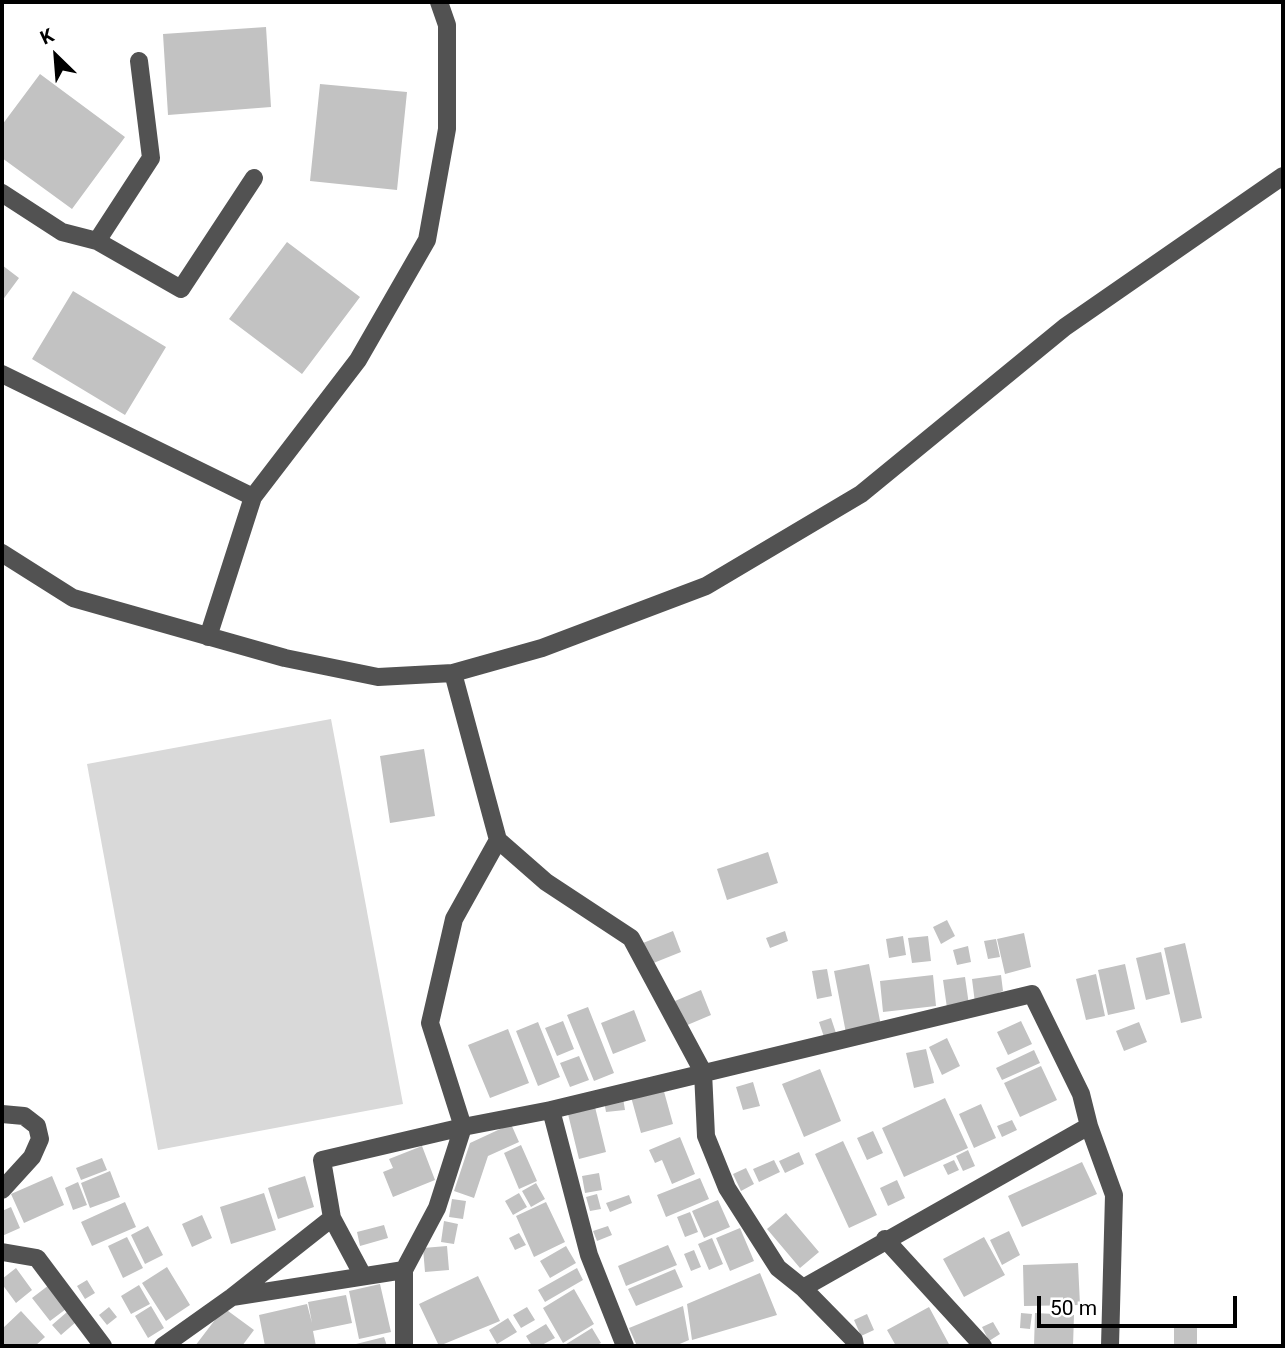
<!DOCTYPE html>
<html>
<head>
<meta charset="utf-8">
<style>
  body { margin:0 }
  #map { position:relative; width:1285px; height:1348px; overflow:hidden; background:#fff; font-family:Roboto,sans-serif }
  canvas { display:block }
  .frame { position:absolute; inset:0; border:4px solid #000; pointer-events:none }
  .north { position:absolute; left:21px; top:21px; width:70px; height:70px; -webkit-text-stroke:5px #fff; paint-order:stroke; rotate:335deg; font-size:19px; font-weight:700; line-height:28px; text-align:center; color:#000 }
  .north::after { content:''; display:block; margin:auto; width:24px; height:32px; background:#000; clip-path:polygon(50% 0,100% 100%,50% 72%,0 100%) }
  .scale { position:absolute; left:1037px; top:1296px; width:200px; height:32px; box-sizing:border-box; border:4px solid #000; border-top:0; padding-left:9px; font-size:21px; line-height:24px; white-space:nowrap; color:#000; -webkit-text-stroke:5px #fff; paint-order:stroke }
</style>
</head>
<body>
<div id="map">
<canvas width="1285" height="1348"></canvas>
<div class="frame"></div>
<div class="north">K</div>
<div class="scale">50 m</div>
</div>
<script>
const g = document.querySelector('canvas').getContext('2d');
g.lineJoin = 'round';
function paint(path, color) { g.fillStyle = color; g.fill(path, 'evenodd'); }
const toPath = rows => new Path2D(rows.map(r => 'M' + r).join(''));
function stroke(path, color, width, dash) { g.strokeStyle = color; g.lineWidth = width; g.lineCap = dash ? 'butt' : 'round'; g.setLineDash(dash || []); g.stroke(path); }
paint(toPath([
  [331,719,403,1104,158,1150,87,764]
]), '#d9d9d9');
paint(toPath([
  [266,27,271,107,168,115,163,34],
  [40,74,125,137,72,209,2,158,2,125],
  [320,84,407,92,397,190,310,181],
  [287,242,360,297,302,374,229,319],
  [2,265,19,278,2,301],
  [73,291,166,347,125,415,32,359],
  [424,749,435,816,390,823,380,756],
  [768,852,778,883,727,900,717,869],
  [947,920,955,936,941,944,933,927],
  [673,931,681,952,651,964,643,943],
  [785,931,788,941,770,948,766,938],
  [1024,933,1031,967,1005,974,997,939],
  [903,936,906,955,889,958,886,939],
  [928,936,931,961,912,963,908,938],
  [996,939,1000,957,988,959,984,941],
  [1185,943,1202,1018,1181,1023,1164,948],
  [968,946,971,962,957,965,953,950],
  [1161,952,1170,994,1146,1000,1136,958],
  [869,964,881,1026,846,1033,834,971],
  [1125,964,1135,1009,1108,1015,1098,970],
  [827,969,832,996,817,999,812,971],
  [1096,974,1105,1016,1086,1020,1076,979],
  [933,975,936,1006,883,1012,880,981],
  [1001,975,1003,991,975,1003,972,979],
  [965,977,969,1005,947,1008,943,980],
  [701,990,711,1015,685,1026,675,1001],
  [588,1007,614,1073,594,1081,567,1015],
  [634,1010,646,1041,613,1054,601,1023],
  [831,1018,836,1033,824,1037,819,1022],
  [563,1021,574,1049,557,1056,545,1028],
  [1021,1021,1032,1044,1008,1055,997,1032],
  [538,1022,560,1077,538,1086,516,1031],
  [1139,1022,1147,1042,1124,1051,1116,1031],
  [508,1029,529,1083,490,1098,468,1045],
  [947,1038,960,1066,942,1075,929,1047],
  [926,1049,934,1083,914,1088,906,1053],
  [1034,1050,1040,1063,1002,1080,996,1068],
  [579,1056,589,1080,570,1087,560,1063],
  [1041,1066,1057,1100,1020,1117,1004,1083],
  [820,1069,841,1121,804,1137,782,1084],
  [753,1082,760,1106,743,1110,736,1087],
  [663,1088,673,1124,641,1133,631,1097],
  [623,1098,625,1110,606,1112,604,1101],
  [945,1098,968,1148,904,1177,882,1128],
  [981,1104,996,1138,974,1148,959,1114],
  [595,1107,606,1152,579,1159,568,1114],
  [1012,1120,1017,1130,1002,1137,997,1126],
  [511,1124,519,1142,488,1156,474,1198,454,1191,470,1143],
  [873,1131,883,1153,867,1160,857,1138],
  [680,1137,695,1174,672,1184,662,1160,655,1163,649,1150],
  [843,1141,877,1215,849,1228,815,1154],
  [521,1145,537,1181,519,1189,504,1153],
  [422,1146,435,1180,393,1197,383,1172,393,1168,389,1159],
  [968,1150,975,1166,963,1171,956,1156],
  [799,1152,804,1164,785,1173,779,1161],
  [102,1158,107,1170,81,1180,76,1168],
  [774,1160,780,1172,759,1182,753,1169],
  [954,1160,959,1170,948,1175,943,1165],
  [1082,1162,1097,1194,1022,1227,1008,1196],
  [746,1168,754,1184,741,1191,733,1174],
  [110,1171,120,1197,90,1208,81,1183],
  [599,1173,602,1190,585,1193,582,1176],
  [52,1176,64,1205,24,1223,11,1194],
  [305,1176,314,1207,278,1219,268,1188],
  [700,1178,709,1199,666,1217,657,1195],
  [897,1180,905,1198,888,1206,880,1188],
  [78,1182,87,1205,73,1210,65,1188],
  [536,1183,545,1199,531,1207,522,1191],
  [264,1193,276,1230,231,1244,220,1207],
  [519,1193,527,1207,513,1215,505,1201],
  [597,1194,601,1209,590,1211,586,1197],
  [629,1195,632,1203,610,1212,606,1203],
  [452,1199,466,1201,463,1219,449,1217],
  [718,1200,730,1227,704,1238,692,1211],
  [125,1202,136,1227,92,1246,81,1222],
  [546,1202,565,1242,534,1257,516,1216],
  [11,1207,20,1228,2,1236,2,1211],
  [690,1212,698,1232,685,1237,677,1217],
  [786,1213,819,1252,800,1268,767,1229],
  [202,1215,212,1238,192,1247,182,1224],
  [444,1221,458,1224,454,1244,441,1242],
  [384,1225,388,1238,360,1246,357,1232],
  [148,1226,163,1255,145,1264,131,1235],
  [608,1226,612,1235,597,1241,593,1231],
  [740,1228,754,1261,730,1271,716,1238],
  [1009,1231,1020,1255,1002,1265,990,1240],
  [519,1233,526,1245,515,1250,509,1238],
  [127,1237,143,1268,123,1278,108,1246],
  [984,1237,1005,1275,964,1297,943,1259],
  [712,1238,723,1264,709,1270,698,1244],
  [668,1245,677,1265,626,1286,618,1266],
  [447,1246,449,1270,425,1272,423,1248],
  [566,1246,576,1263,550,1278,540,1261],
  [694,1250,701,1267,691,1271,684,1254],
  [1078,1263,1080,1305,1024,1306,1023,1265],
  [167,1267,190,1305,166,1321,142,1283],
  [16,1268,32,1290,16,1303,2,1284,2,1279],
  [577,1268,583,1280,545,1302,538,1290],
  [675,1269,683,1287,636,1306,628,1289],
  [760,1273,777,1315,692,1340,687,1304],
  [478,1276,500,1321,439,1346,419,1304],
  [87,1280,95,1293,85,1299,77,1286],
  [380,1284,391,1332,359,1339,349,1291],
  [49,1285,66,1309,50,1321,32,1298],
  [139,1285,150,1304,131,1314,121,1296],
  [574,1289,594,1324,563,1343,543,1308],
  [346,1295,352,1323,313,1331,316,1346,265,1346,259,1315,307,1304,312,1323,308,1302],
  [151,1306,164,1328,148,1338,135,1316],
  [683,1306,689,1340,675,1346,637,1346,629,1328],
  [109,1307,117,1317,107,1325,99,1315],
  [527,1307,535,1320,521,1328,513,1315],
  [929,1307,950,1346,896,1346,887,1330],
  [224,1308,254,1330,242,1346,195,1346],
  [21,1311,45,1337,35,1346,2,1346,2,1329],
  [67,1312,76,1322,61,1335,52,1325],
  [1021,1313,1032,1314,1030,1329,1020,1328],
  [1035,1313,1074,1315,1073,1346,1034,1346],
  [867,1314,874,1330,861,1336,854,1320],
  [508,1318,517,1332,497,1344,489,1330],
  [993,1322,1000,1334,989,1341,982,1327],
  [546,1324,555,1338,540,1346,532,1346,526,1336],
  [1174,1325,1197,1326,1197,1346,1174,1346],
  [592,1328,601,1343,595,1346,563,1346],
  [384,1337,387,1346,353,1346,352,1345]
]), '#c2c2c2');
stroke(toPath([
  [2,193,62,232,97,241,181,289,254,178],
  [97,241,151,158,139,61],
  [2,374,253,497],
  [2,553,73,598,285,658,378,677,453,673,542,648,706,586,861,494,1065,327,1283,176],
  [208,637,253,497,358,360,427,240,447,129,447,25,439,2],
  [453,673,498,840],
  [551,1110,589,1255,625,1346],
  [2,1114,24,1116,37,1126,40,1139,32,1157,2,1190],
  [1089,1126,1114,1195,1110,1346],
  [332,1218,362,1274],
  [885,1239,983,1346],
  [2,1252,37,1258,103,1346],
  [232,1297,404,1270],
  [163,1346,232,1297,332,1218,322,1160,463,1127,430,1023,454,919,498,840,546,882,631,938,703,1072,706,1136,727,1188,778,1268,803,1288,854,1340,855,1346],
  [404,1346,404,1270,437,1208,463,1127,551,1110,1032,994,1081,1094,1089,1126,803,1288]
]), '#525252', 18);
</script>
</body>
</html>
